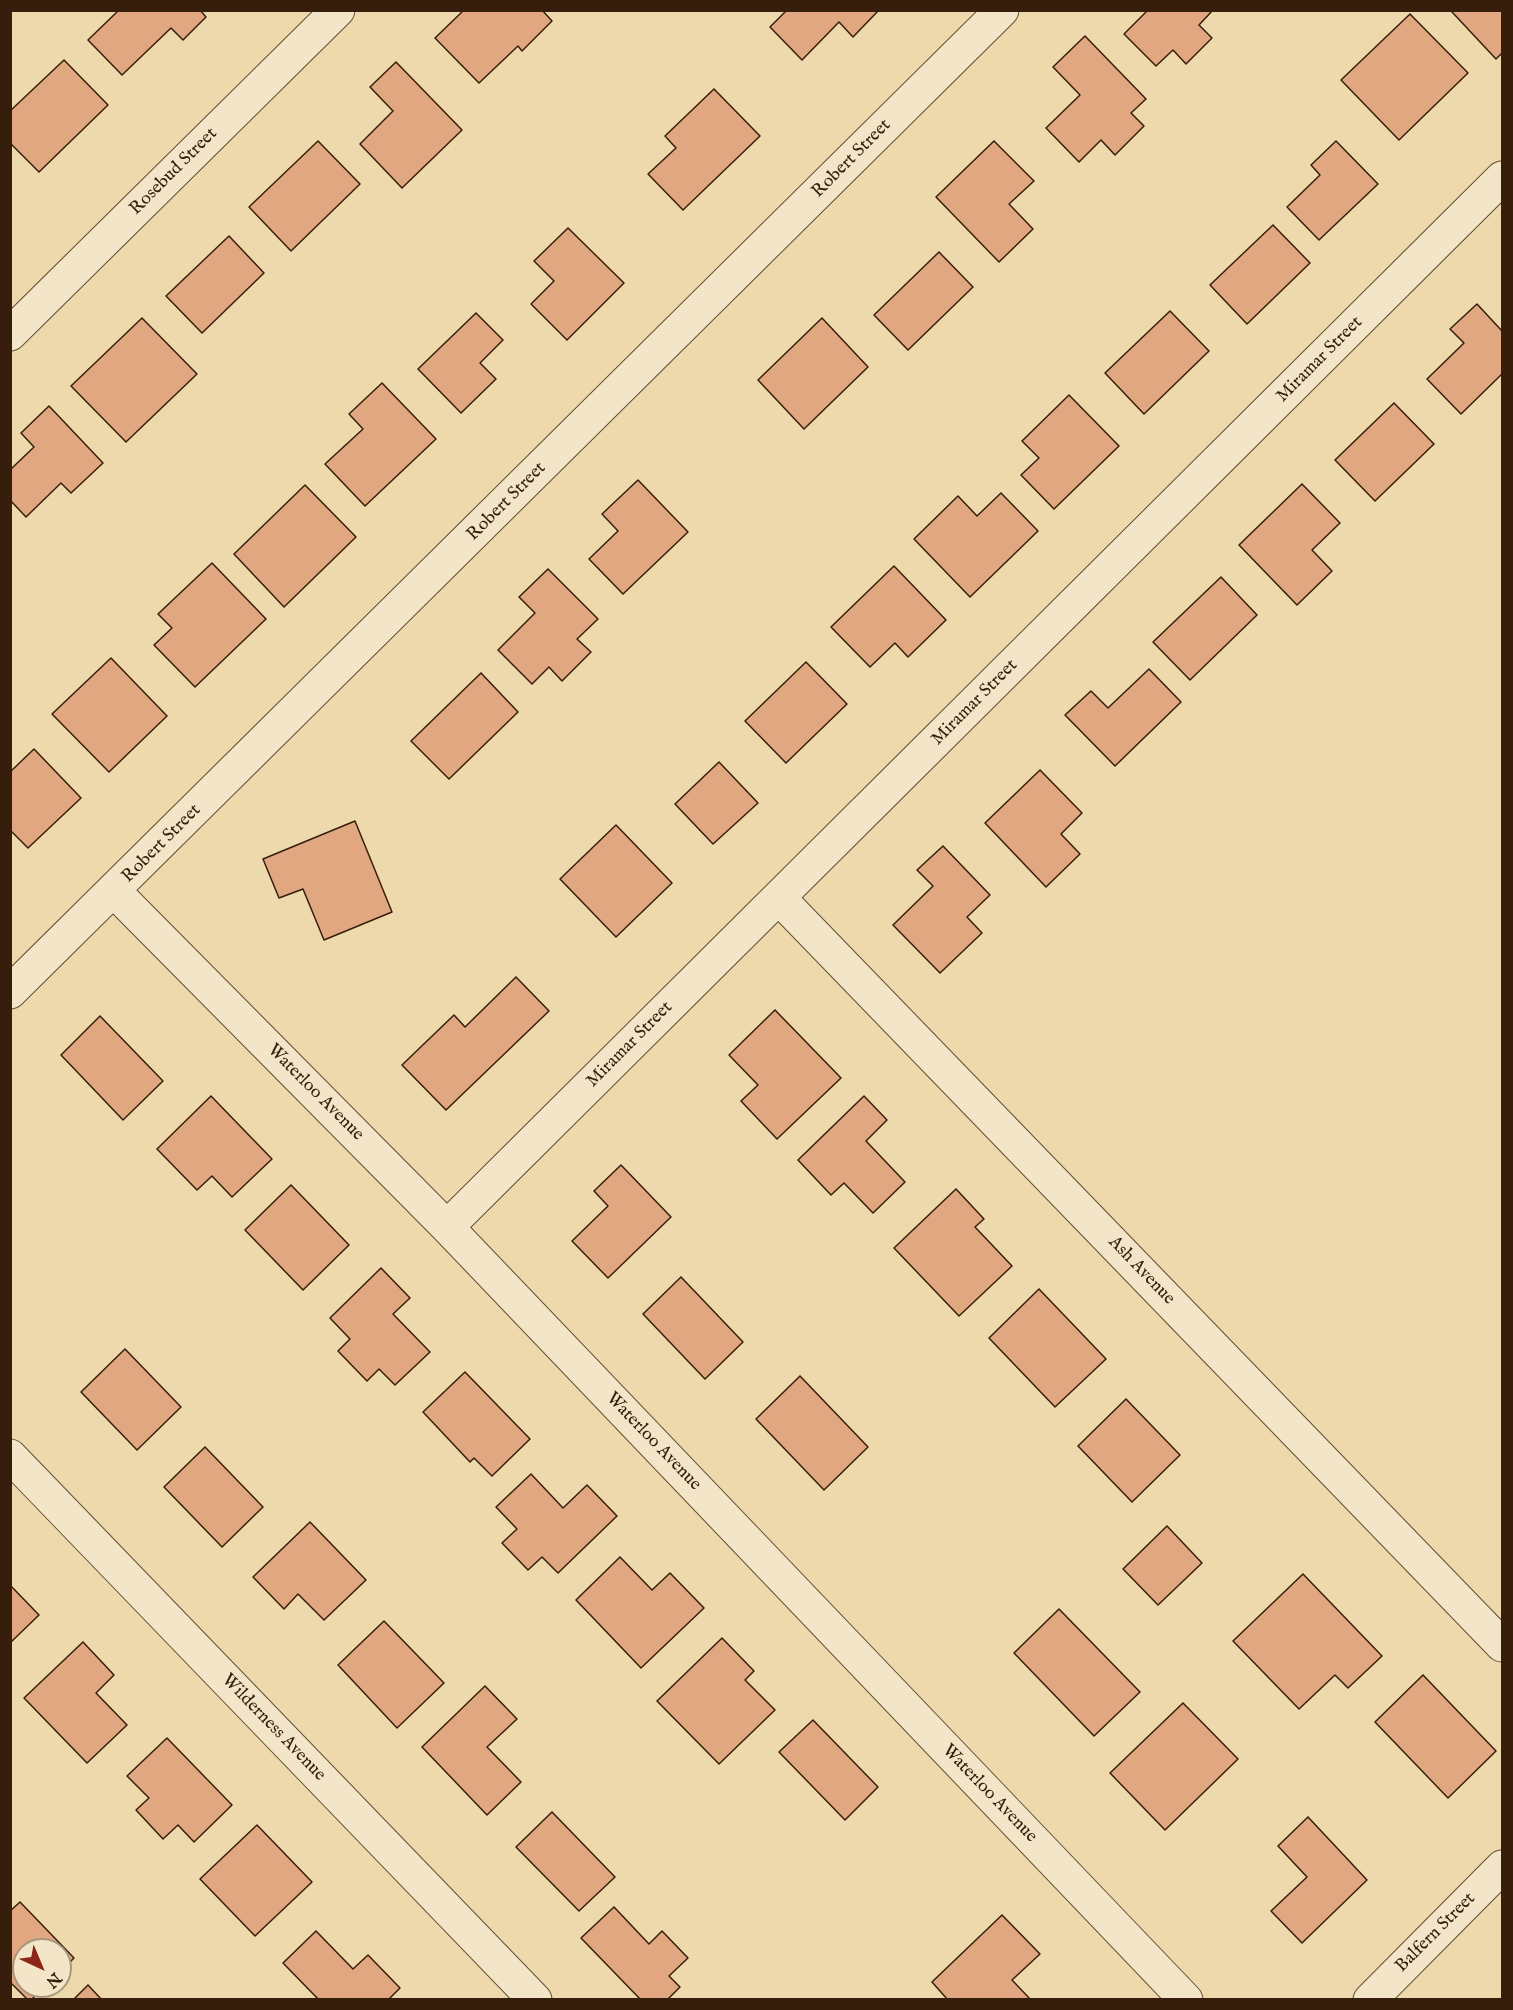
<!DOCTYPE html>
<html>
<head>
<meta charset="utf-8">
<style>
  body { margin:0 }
  #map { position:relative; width:1513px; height:2010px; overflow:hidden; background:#edd9ab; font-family:"IM FELL English",serif }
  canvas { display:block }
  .frame { position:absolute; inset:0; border:12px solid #371e0c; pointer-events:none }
  .north { position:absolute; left:12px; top:1938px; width:60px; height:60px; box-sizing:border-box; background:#f3e6c8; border:2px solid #a8967d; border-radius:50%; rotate:136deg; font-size:16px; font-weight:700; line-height:24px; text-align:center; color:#371e0c }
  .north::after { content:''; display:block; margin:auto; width:21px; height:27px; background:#8f2418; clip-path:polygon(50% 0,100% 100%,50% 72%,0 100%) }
</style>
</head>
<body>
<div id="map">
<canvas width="1513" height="2010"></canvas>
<div class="frame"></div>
<div class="north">N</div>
</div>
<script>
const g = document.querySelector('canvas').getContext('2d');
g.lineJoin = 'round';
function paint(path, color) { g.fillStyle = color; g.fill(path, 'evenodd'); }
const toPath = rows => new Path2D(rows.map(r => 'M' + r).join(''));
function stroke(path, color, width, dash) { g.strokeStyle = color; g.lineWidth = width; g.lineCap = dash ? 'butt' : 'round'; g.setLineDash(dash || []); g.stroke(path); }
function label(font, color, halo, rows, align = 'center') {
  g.font = font + ' "IM FELL English",serif'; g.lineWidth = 5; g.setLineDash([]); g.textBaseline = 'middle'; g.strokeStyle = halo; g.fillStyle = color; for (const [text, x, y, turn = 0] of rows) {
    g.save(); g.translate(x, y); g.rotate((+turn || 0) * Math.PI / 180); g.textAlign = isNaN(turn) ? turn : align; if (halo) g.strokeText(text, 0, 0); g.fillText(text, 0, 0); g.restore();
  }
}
const building = toPath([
  [119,10,200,10,206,17,183,40,171,28,122,75,88,40,119,10],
  [464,10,542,10,552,21,522,51,518,46,479,83,435,38,464,10],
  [787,10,879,10,853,37,839,22,802,60,770,27,787,10],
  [1148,10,1213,10,1199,25,1212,38,1186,64,1173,50,1156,66,1124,34,1148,10],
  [1453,10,1502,10,1502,53,1496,59,1452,12,1453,10],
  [1410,14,1468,73,1399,140,1341,80,1410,14],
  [1085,36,1146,99,1131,113,1144,126,1115,155,1101,140,1079,162,1046,128,1080,95,1053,67,1085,36],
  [64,60,108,105,39,172,10,143,10,111,64,60],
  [396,62,462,130,402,188,360,144,393,111,370,87,396,62],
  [714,89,760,136,683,210,648,174,676,148,665,136,714,89],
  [318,141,360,184,291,251,249,207,318,141],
  [994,141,1034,181,1009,204,1033,229,999,262,936,197,994,141],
  [1336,141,1378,184,1319,240,1287,207,1320,175,1311,165,1336,141],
  [1273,225,1310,263,1247,324,1210,285,1273,225],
  [568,228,624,283,567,340,531,304,554,281,534,261,568,228],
  [229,236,264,273,202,333,166,296,229,236],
  [939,252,973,287,908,350,874,315,939,252],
  [1477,304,1502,331,1502,374,1461,414,1427,379,1464,343,1450,329,1477,304],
  [1170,311,1209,351,1144,414,1105,373,1170,311],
  [476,313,503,340,480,363,496,379,461,413,418,369,476,313],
  [142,318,197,374,126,442,71,386,142,318],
  [822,318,868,367,804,429,758,380,822,318],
  [382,383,436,439,365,506,325,464,363,429,349,414,382,383],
  [1069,395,1119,446,1054,509,1021,475,1039,458,1022,441,1069,395],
  [1394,403,1434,444,1375,501,1335,460,1394,403],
  [49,406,103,463,71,493,61,483,26,517,10,500,10,470,34,447,21,433,49,406],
  [638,480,688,532,623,594,589,559,618,531,602,514,638,480],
  [1302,484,1340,523,1312,550,1332,571,1297,605,1239,545,1302,484],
  [305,485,356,537,284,607,234,554,305,485],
  [1001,493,1038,531,970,597,914,539,958,496,977,516,1001,493],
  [212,563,266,619,195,687,154,645,172,628,158,614,212,563],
  [894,566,946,620,908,657,895,643,870,667,831,627,894,566],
  [548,569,598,619,577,639,591,652,562,681,549,667,532,684,498,650,535,613,519,597,548,569],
  [1221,577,1257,615,1190,680,1153,642,1221,577],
  [111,658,167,716,109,772,52,714,111,658],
  [806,662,847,704,786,763,745,721,806,662],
  [1149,669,1181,702,1115,766,1065,715,1091,691,1108,708,1149,669],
  [481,673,518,712,449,779,411,741,481,673],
  [34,749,81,798,28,848,10,830,10,772,34,749],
  [719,762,758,803,713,844,675,804,719,762],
  [1040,770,1082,813,1061,834,1080,854,1046,887,985,823,1040,770],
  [355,821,392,912,324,940,303,889,279,898,263,859,355,821],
  [616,825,672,883,616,937,560,879,616,825],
  [943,846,990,895,967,917,982,933,940,973,893,925,933,886,917,870,943,846],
  [516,977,549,1011,446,1110,402,1065,454,1015,465,1027,516,977],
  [775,1010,841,1078,777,1139,741,1101,758,1085,729,1055,775,1010],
  [100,1016,163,1081,123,1120,61,1055,100,1016],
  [211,1096,272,1159,232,1197,212,1176,197,1190,157,1149,211,1096],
  [864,1096,887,1120,866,1141,905,1182,873,1213,844,1183,831,1195,798,1160,864,1096],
  [621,1165,671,1217,608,1278,572,1241,608,1206,594,1191,621,1165],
  [291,1185,349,1245,303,1290,245,1230,291,1185],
  [956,1189,984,1219,975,1227,1012,1266,959,1316,894,1248,956,1189],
  [381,1268,410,1298,393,1314,430,1352,395,1385,379,1369,367,1381,338,1351,350,1339,330,1318,381,1268],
  [681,1277,743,1342,705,1379,643,1314,681,1277],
  [1039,1289,1106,1359,1055,1407,989,1338,1039,1289],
  [125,1349,181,1407,137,1450,81,1392,125,1349],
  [465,1372,530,1439,492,1476,474,1458,470,1462,423,1412,465,1372],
  [800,1376,868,1447,824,1490,756,1419,800,1376],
  [1126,1399,1180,1455,1132,1502,1078,1446,1126,1399],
  [205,1447,263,1507,222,1547,164,1487,205,1447],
  [531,1474,563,1508,587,1485,617,1516,558,1573,542,1557,528,1570,502,1543,517,1529,496,1507,531,1474],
  [310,1522,366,1580,324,1620,298,1594,284,1609,253,1577,310,1522],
  [1167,1526,1202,1563,1158,1605,1123,1569,1167,1526],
  [620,1557,652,1590,670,1573,704,1608,641,1668,576,1600,620,1557],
  [1303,1574,1382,1656,1348,1688,1335,1675,1299,1709,1233,1641,1303,1574],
  [10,1585,39,1615,10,1643,10,1585],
  [1059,1609,1140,1692,1094,1736,1014,1653,1059,1609],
  [384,1621,444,1683,397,1728,338,1665,384,1621],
  [722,1638,754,1671,745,1680,775,1710,719,1764,657,1701,722,1638],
  [83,1642,114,1675,96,1693,127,1725,87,1763,24,1698,83,1642],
  [1423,1675,1496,1751,1448,1798,1375,1722,1423,1675],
  [485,1686,517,1719,487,1747,521,1782,487,1815,422,1747,485,1686],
  [1183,1703,1238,1759,1165,1830,1110,1773,1183,1703],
  [813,1720,878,1787,845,1820,779,1752,813,1720],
  [167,1738,232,1805,194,1842,178,1825,163,1839,136,1810,149,1798,127,1776,167,1738],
  [552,1812,615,1877,579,1911,516,1847,552,1812],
  [1308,1817,1367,1880,1302,1943,1271,1911,1307,1877,1278,1846,1308,1817],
  [257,1825,312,1882,255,1936,200,1879,257,1825],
  [20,1902,74,1958,60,1972,60,1950,24,1950,24,1986,45,1986,31,2000,28,2000,10,1982,10,1911,20,1902],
  [614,1907,649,1944,662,1931,688,1958,669,1976,680,1987,667,2000,641,2000,581,1938,614,1907],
  [1002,1915,1040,1954,1012,1980,1031,2000,948,2000,932,1982,1002,1915],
  [316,1931,353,1969,368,1955,400,1988,388,2000,319,2000,283,1963,316,1931],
  [88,1985,102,2000,73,2000,88,1985]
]);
paint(building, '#e0a781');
stroke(building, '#371e0c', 1.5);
const minor = toPath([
  [10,334,338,10],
  [114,891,447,1227,1186,2000],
  [779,898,1502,1645],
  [10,992,1002,10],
  [447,1227,1502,178],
  [10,1456,535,2000],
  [1370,2000,1502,1867]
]);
stroke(minor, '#644d34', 35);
stroke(minor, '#f3e6c8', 33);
label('18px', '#371e0c', '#f3e6c8', [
  ["Robert Street",852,159,-45],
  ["Rosebud Street",174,172,-45],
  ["Miramar Street",1320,360,-45],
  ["Robert Street",507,502,-45],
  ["Miramar Street",975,703,-45],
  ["Robert Street",162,844,-45],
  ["Miramar Street",630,1045,-45],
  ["Waterloo Avenue",315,1093,45],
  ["Ash Avenue",1141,1271,46],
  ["Waterloo Avenue",653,1442,46],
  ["Wilderness Avenue",273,1728,46],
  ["Waterloo Avenue",989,1794,46],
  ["Balfern Street",1436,1933,-45]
]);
</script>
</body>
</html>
